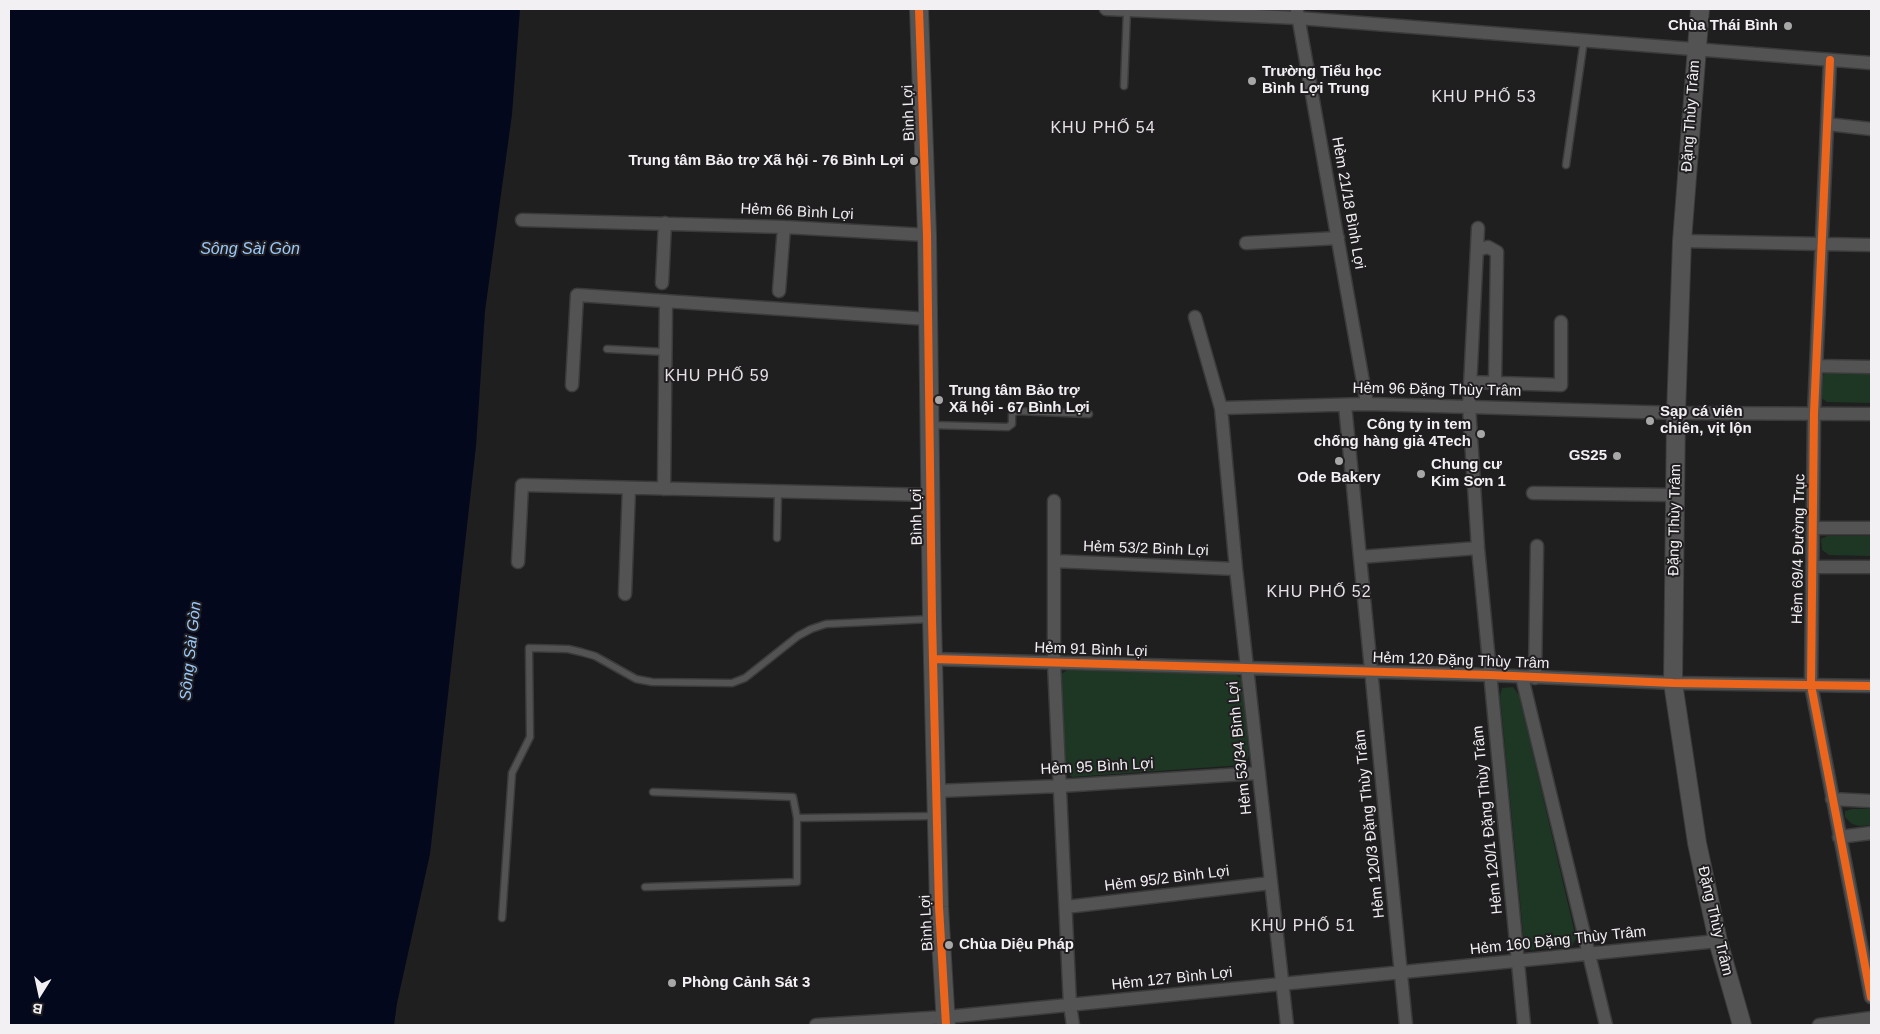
<!DOCTYPE html>
<html>
<head>
<meta charset="utf-8">
<style>
  body { margin:0 }
  #map { position:relative; width:1880px; height:1034px; overflow:hidden; background:#1f1f1f; font-family:Arial,sans-serif }
  canvas { display:block }
  .frame { position:absolute; inset:0; border:10px solid #f2f0f2; pointer-events:none }
  .north { position:absolute; left:15px; top:969px; width:50px; height:50px; -webkit-text-stroke:4px #201e20; paint-order:stroke; rotate:190deg; font-size:14px; font-weight:700; line-height:20px; text-align:center; color:#f2f0f2 }
  .north::after { content:''; display:block; margin:auto; width:18px; height:22px; background:#f2f0f2; clip-path:polygon(50% 0,100% 100%,50% 72%,0 100%) }
</style>
</head>
<body>
<div id="map">
<canvas width="1880" height="1034"></canvas>
<div class="frame"></div>
<div class="north">B</div>
</div>
<script>
const g = document.querySelector('canvas').getContext('2d');
g.lineJoin = 'round';
function paint(path, color) { g.fillStyle = color; g.fill(path, 'evenodd'); }
const toPath = rows => new Path2D(rows.map(r => 'M' + r).join(''));
function stroke(path, color, width, dash) { g.strokeStyle = color; g.lineWidth = width; g.lineCap = dash ? 'butt' : 'round'; g.setLineDash(dash || []); g.stroke(path); }
function label(font, color, halo, rows, align = 'center') {
  g.font = font + ' Arial,sans-serif'; g.lineWidth = 4; g.setLineDash([]); g.textBaseline = 'middle'; g.strokeStyle = halo; g.fillStyle = color; for (const [text, x, y, turn = 0] of rows) {
    g.save(); g.translate(x, y); g.rotate((+turn || 0) * Math.PI / 180); g.textAlign = isNaN(turn) ? turn : align; if (halo) g.strokeText(text, 0, 0); g.fillText(text, 0, 0); g.restore();
  }
}
paint(toPath([
  [1827,372,1871,373,1871,403,1827,402,1820,397,1820,378],
  [1827,536,1871,536,1871,556,1829,555,1822,550,1821,539],
  [1068,670,1235,674,1242,679,1249,756,1243,765,1072,777,1066,771,1061,674],
  [1513,687,1519,695,1576,938,1572,946,1530,950,1524,943,1500,696,1502,688],
  [1852,809,1871,809,1871,825,1859,826,1852,824,1845,817,1845,811]
]), '#1e3624');
paint(toPath([
  [9,9,520,9,512,114,485,311,476,446,430,854,397,1003,394,1025,9,1025]
]), '#03081d');
const lane = toPath([
  [1124,86,1127,10],
  [1566,165,1584,40],
  [607,349,666,352],
  [930,425,1008,427,1012,424,1012,414,1017,411,1089,414],
  [777,538,778,492],
  [653,792,793,797,797,818],
  [645,887,797,882,797,818,936,816],
  [502,918,512,773,530,737,529,648,568,649,581,652,595,656,636,679,652,682,732,683,745,678,798,636,811,629,826,624,931,619]
]);
const street = toPath([
  [1106,9,1298,18,1871,63],
  [1297,10,1367,404],
  [1830,60,1814,413,1811,685,1871,997],
  [1827,124,1871,129],
  [522,220,784,227,927,235],
  [1478,228,1469,406,1478,548,1524,1025],
  [1682,241,1871,245],
  [1246,243,1338,238],
  [1477,250,1488,247,1497,252,1495,383],
  [662,283,665,223],
  [779,291,784,227],
  [1195,317,1221,408,1236,569,1287,1025],
  [1816,366,1871,367],
  [1470,382,1561,385,1561,322],
  [572,385,577,295,928,319],
  [1345,405,1406,1025],
  [1221,408,1367,404,1676,413,1871,414],
  [664,489,666,301],
  [1533,493,1675,495],
  [1054,501,1054,663,1070,1005,1073,1025],
  [1813,528,1871,528],
  [1360,557,1478,548],
  [1054,561,1236,569],
  [518,562,522,485,930,495],
  [1812,567,1871,567],
  [625,594,629,488],
  [933,659,1490,675,1673,683,1871,686],
  [1522,677,1606,1025],
  [1535,678,1537,546],
  [937,791,1060,786,1259,773],
  [1832,799,1871,801],
  [1839,837,1871,833],
  [1066,907,1271,883],
  [816,1025,946,1017,1718,941],
  [1819,1025,1871,1018]
]);
const secondary = toPath([
  [919,9,927,235,932,619,939,907,946,1025],
  [1700,9,1682,241,1676,413,1673,683,1697,843,1718,941,1742,1025]
]);
stroke(lane, '#3b3b3b', 9);
stroke(street, '#3b3b3b', 15);
stroke(secondary, '#3b3b3b', 20);
stroke(lane, '#545354', 6);
stroke(street, '#545354', 12);
stroke(secondary, '#545354', 18);
stroke(toPath([
  [919,9,927,235,932,619,939,907,946,1025],
  [1830,60,1814,413,1811,685,1871,997],
  [933,659,1490,675,1673,683,1871,686]
]), '#eb651d', 8);
for (const [x, y, r, color] of [
  [1788,26,5,"#a8a7a8"],
  [1252,81,5,"#a8a7a8"],
  [914,161,5,"#a8a7a8"],
  [939,400,5,"#a8a7a8"],
  [1650,421,5,"#a8a7a8"],
  [1481,434,5,"#a8a7a8"],
  [1617,456,5,"#a8a7a8"],
  [1339,461,5,"#a8a7a8"],
  [1421,474,5,"#a8a7a8"],
  [949,945,5,"#a8a7a8"],
  [672,983,5,"#a8a7a8"]
]) { const dot = new Path2D(); dot.arc(x, y, r, 0, 2 * Math.PI); g.fillStyle = color; g.fill(dot); stroke(dot, '#201e20', 2); }
label('bold 15px', '#f2f0f2', '#201e20', [
  ["Chùa Thái Bình",1778,26,"right"],
  ["Trường Tiểu học",1262,72],
  ["Bình Lợi Trung",1262,89],
  ["Trung tâm Bảo trợ Xã hội - 76 Bình Lợi",904,161,"right"],
  ["Trung tâm Bảo trợ",949,391],
  ["Xã hội - 67 Bình Lợi",949,408],
  ["Sạp cá viên",1660,412],
  ["chiên, vịt lộn",1660,429],
  ["Công ty in tem",1471,425,"right"],
  ["chống hàng giả 4Tech",1471,442,"right"],
  ["GS25",1607,456,"right"],
  ["Chung cư",1431,465],
  ["Kim Sơn 1",1431,482],
  ["Ode Bakery",1339,478,"center"],
  ["Chùa Diệu Pháp",959,945],
  ["Phòng Cảnh Sát 3",682,983]
], 'left');
label('15px', '#f2f0f2', '#201e20', [
  ["Bình Lợi",909,113,-92],
  ["Đặng Thùy Trâm",1691,116,-86],
  ["Hẻm 21/18 Bình Lợi",1348,203,80],
  ["Hẻm 66 Bình Lợi",797,212,3],
  ["Hẻm 96 Đặng Thùy Trâm",1437,390,1],
  ["Bình Lợi",917,517,-91],
  ["Đặng Thùy Trâm",1675,520,-89],
  ["Hẻm 53/2 Bình Lợi",1146,549,2],
  ["Hẻm 69/4 Đường Trục",1799,549,-89],
  ["Hẻm 91 Bình Lợi",1091,650,2],
  ["Hẻm 120 Đặng Thùy Trâm",1461,661,2],
  ["Hẻm 53/34 Bình Lợi",1240,748,-96],
  ["Hẻm 95 Bình Lợi",1097,767,-3],
  ["Hẻm 120/1 Đặng Thùy Trâm",1488,820,-96],
  ["Hẻm 120/3 Đặng Thùy Trâm",1370,824,-96],
  ["Hẻm 95/2 Bình Lợi",1167,879,-7],
  ["Đặng Thùy Trâm",1715,921,77],
  ["Bình Lợi",927,923,-93],
  ["Hẻm 160 Đặng Thùy Trâm",1558,941,-6],
  ["Hẻm 127 Bình Lợi",1172,979,-6]
]);
g.letterSpacing = '1px';
label('16px', '#e4e0e4', '#201e20', [
  ["KHU PHỐ 53",1484,98],
  ["KHU PHỐ 54",1103,129],
  ["KHU PHỐ 59",717,377],
  ["KHU PHỐ 52",1319,593],
  ["KHU PHỐ 51",1303,927]
]);
g.letterSpacing = '0px';
label('italic 16px', '#99c9fd', '#201e20', [
  ["Sông Sài Gòn",250,250],
  ["Sông Sài Gòn",191,651,-84]
]);
</script>
</body>
</html>
